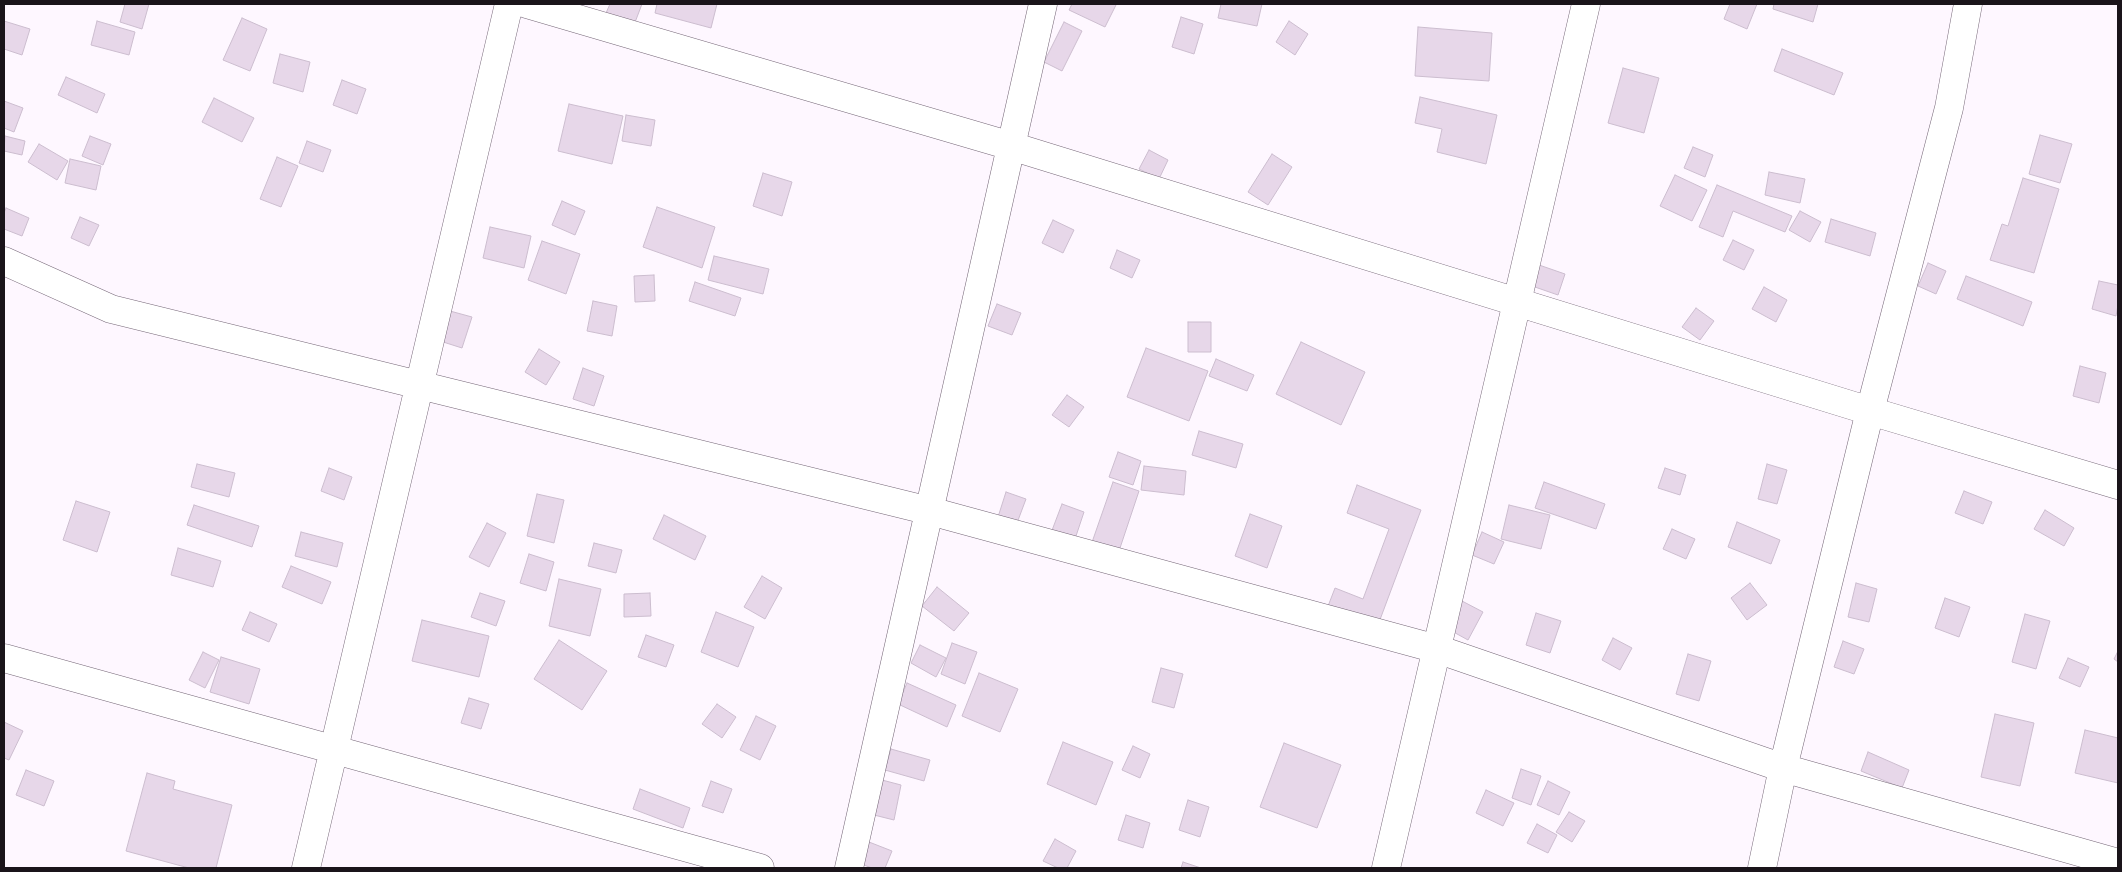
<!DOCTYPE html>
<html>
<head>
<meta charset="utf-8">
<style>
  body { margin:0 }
  #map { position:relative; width:2122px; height:872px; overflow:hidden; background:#fef7ff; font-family:Quicksand,sans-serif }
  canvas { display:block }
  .frame { position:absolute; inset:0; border:5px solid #1a141a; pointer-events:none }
</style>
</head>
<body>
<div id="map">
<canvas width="2122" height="872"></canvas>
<div class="frame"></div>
</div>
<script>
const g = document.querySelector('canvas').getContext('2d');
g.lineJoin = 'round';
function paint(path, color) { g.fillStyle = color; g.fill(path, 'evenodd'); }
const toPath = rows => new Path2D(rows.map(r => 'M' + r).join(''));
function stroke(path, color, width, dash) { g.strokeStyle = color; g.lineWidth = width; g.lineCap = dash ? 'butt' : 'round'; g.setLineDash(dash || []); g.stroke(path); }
const building = toPath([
  [125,4,149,4,142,29,120,22,125,4],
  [610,4,642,4,634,25,606,13,610,4],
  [657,4,717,4,711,28,655,13,657,4],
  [1072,4,1113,4,1116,5,1105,27,1069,10,1072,4],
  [1221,4,1262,4,1257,26,1218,18,1221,4],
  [1730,4,1757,4,1747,29,1724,19,1730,4],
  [1774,4,1818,4,1813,22,1773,9,1774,4],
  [1181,17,1203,24,1194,54,1172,47,1181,17],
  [242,18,267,29,250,71,223,60,242,18],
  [4,21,30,29,22,55,4,49,4,21],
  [97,21,135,32,129,55,91,45,97,21],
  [1289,21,1308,34,1295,55,1276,42,1289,21],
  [1064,22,1082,31,1062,71,1044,62,1064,22],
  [1418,27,1492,33,1489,81,1415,76,1418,27],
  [1782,49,1843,73,1834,95,1774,71,1782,49],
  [280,54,310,62,303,92,273,83,280,54],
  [1623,68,1659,78,1644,133,1608,123,1623,68],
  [66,77,105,94,97,113,58,95,66,77],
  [342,80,366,89,357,114,333,105,342,80],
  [1420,97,1497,115,1486,164,1437,152,1442,129,1415,123,1420,97],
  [214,98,254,118,242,142,202,122,214,98],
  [4,101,23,108,14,132,4,128,4,101],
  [569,104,623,116,612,164,558,151,569,104],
  [626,115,655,120,651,146,622,141,626,115],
  [2040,135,2072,144,2060,183,2029,174,2040,135],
  [5,136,25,141,22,155,4,151,5,136],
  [90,136,111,144,103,165,82,156,90,136],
  [307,141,331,150,323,172,299,163,307,141],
  [39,144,68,161,57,180,28,162,39,144],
  [1693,147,1713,155,1705,177,1684,168,1693,147],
  [1149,150,1168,160,1159,179,1139,169,1149,150],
  [1272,154,1292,167,1268,205,1248,192,1272,154],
  [277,157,298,166,281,207,260,199,277,157],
  [70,159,101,166,96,190,65,183,70,159],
  [1769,172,1805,179,1800,203,1765,195,1769,172],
  [763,173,792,182,782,216,753,206,763,173],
  [1675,175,1707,190,1692,221,1660,206,1675,175],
  [2023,178,2059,189,2034,273,1990,260,2002,224,2008,226,2023,178],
  [1717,185,1792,216,1785,232,1733,211,1723,237,1699,227,1717,185],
  [562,201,585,211,575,235,552,225,562,201],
  [657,207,715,227,702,268,643,247,657,207],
  [6,208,29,218,22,236,4,229,4,213,6,208],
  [1800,211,1821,222,1810,242,1789,230,1800,211],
  [80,217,99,225,89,246,71,238,80,217],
  [1831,219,1876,233,1870,256,1825,242,1831,219],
  [1053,220,1074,230,1063,253,1042,243,1053,220],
  [490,227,531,236,524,268,483,258,490,227],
  [1733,240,1754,250,1744,270,1723,260,1733,240],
  [542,241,580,254,566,294,528,280,542,241],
  [1117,250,1140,260,1132,278,1110,268,1117,250],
  [714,256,769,269,763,294,708,280,714,256],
  [1928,263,1946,271,1936,294,1918,286,1928,263],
  [1539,265,1565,274,1558,295,1532,286,1539,265],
  [654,275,655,301,635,302,634,276,654,275],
  [1966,276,2032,302,2023,326,1957,299,1966,276],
  [2099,281,2118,285,2118,305,2116,316,2092,309,2099,281],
  [695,282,741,298,735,316,689,301,695,282],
  [1764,287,1787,300,1776,322,1752,309,1764,287],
  [593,301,617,306,612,336,587,331,593,301],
  [997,304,1021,313,1012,335,988,326,997,304],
  [1696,308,1714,321,1700,340,1682,327,1696,308],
  [450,311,472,317,462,348,440,341,450,311],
  [1188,322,1211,322,1211,352,1188,352,1188,322],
  [1301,342,1365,372,1341,425,1276,394,1301,342],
  [1146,348,1208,371,1189,421,1127,397,1146,348],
  [539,349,560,362,546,385,525,372,539,349],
  [1216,359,1254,375,1247,391,1209,376,1216,359],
  [2080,366,2106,373,2099,403,2073,396,2080,366],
  [583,368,604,376,594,406,573,399,583,368],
  [1067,395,1084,407,1069,427,1052,415,1067,395],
  [1199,431,1243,444,1236,468,1192,455,1199,431],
  [1118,452,1141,461,1133,485,1109,477,1118,452],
  [197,464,235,473,229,497,191,487,197,464],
  [1767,464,1787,470,1777,504,1758,499,1767,464],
  [1144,466,1186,471,1184,495,1141,490,1144,466],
  [329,468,352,477,344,500,321,491,329,468],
  [1665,468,1686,475,1680,495,1658,488,1665,468],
  [1113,482,1139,491,1117,557,1090,548,1113,482],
  [1544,482,1605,504,1596,529,1535,508,1544,482],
  [1357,485,1421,510,1375,633,1325,614,1335,588,1363,599,1389,529,1347,513,1357,485],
  [1964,491,1992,502,1983,524,1955,513,1964,491],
  [1006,492,1026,499,1017,523,998,517,1006,492],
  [537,494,564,500,554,543,527,536,537,494],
  [76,501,110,512,97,552,63,540,76,501],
  [1062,504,1084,512,1074,542,1051,533,1062,504],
  [194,505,259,526,252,547,187,525,194,505],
  [1509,505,1550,515,1541,549,1501,539,1509,505],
  [2045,510,2074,528,2064,546,2034,529,2045,510],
  [1250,514,1282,526,1267,568,1235,556,1250,514],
  [664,515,706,536,695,560,653,539,664,515],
  [1737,522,1780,540,1771,564,1728,547,1737,522],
  [487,523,506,533,489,567,469,557,487,523],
  [1672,529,1695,539,1686,559,1663,549,1672,529],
  [301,532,343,543,337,567,295,556,301,532],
  [1482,532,1504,542,1494,564,1472,555,1482,532],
  [594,543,622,550,616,573,588,566,594,543],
  [178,548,221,561,213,587,171,575,178,548],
  [529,554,554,562,546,591,520,583,529,554],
  [291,566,331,582,322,604,282,587,291,566],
  [762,576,782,588,765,619,744,607,762,576],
  [559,579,601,589,590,636,549,626,559,579],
  [1750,583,1767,605,1747,620,1731,598,1750,583],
  [1856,583,1877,589,1869,622,1848,617,1856,583],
  [937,587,969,613,954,631,922,606,937,587],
  [480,593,505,601,496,626,471,617,480,593],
  [650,593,651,616,624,617,624,594,650,593],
  [1945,598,1970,607,1959,637,1935,628,1945,598],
  [1462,601,1483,612,1468,640,1448,629,1462,601],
  [250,612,277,624,269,642,242,630,250,612],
  [716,612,754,627,738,667,701,652,716,612],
  [1536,613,1561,621,1550,653,1526,645,1536,613],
  [2025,614,2050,621,2036,669,2012,662,2025,614],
  [422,620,489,636,479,677,412,661,422,620],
  [646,635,674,645,666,667,638,657,646,635],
  [1613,638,1632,648,1620,670,1602,660,1613,638],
  [559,640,607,671,582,710,534,679,559,640],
  [1843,641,1864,649,1854,674,1834,667,1843,641],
  [952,643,977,652,965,684,941,674,952,643],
  [920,645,946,658,936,677,911,663,920,645],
  [2118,651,2118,662,2114,659,2118,651],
  [203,652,219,660,205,688,189,680,203,652],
  [1688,654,1711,661,1699,701,1676,694,1688,654],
  [221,657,260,669,249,704,210,692,221,657],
  [2068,658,2089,667,2080,687,2059,678,2068,658],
  [1161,668,1183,674,1174,708,1152,702,1161,668],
  [979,673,1018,689,1000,732,962,716,979,673],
  [907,683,956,705,947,727,898,704,907,683],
  [469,698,489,704,481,729,461,723,469,698],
  [717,704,736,717,722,738,702,724,717,704],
  [1995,714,2034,723,2020,786,1981,777,1995,714],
  [756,716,776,726,760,760,740,750,756,716],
  [4,722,23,731,9,760,4,758,4,722],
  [2085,730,2118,738,2118,783,2075,773,2085,730],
  [1063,742,1113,762,1096,805,1047,784,1063,742],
  [1284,743,1341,765,1317,828,1260,807,1284,743],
  [1133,746,1150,754,1140,778,1122,770,1133,746],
  [891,749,930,760,924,781,885,770,891,749],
  [1868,752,1909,770,1902,788,1861,771,1868,752],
  [1521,769,1541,776,1531,805,1512,798,1521,769],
  [26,770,54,781,44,806,16,795,26,770],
  [147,773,175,781,173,789,232,805,216,868,189,868,126,851,147,773],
  [882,780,901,785,894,820,874,815,882,780],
  [711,781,732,789,723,813,702,806,711,781],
  [1548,781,1570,792,1559,815,1537,805,1548,781],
  [640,789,690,808,683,828,633,809,640,789],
  [1486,790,1514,803,1503,826,1476,813,1486,790],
  [1188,800,1209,807,1200,837,1179,830,1188,800],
  [1569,812,1585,821,1572,842,1556,832,1569,812],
  [1126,815,1150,823,1143,848,1118,840,1126,815],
  [1537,824,1557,835,1548,853,1527,843,1537,824],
  [1055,839,1076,851,1067,868,1058,868,1043,861,1055,839],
  [869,842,892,851,885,868,872,868,861,864,869,842],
  [1183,862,1201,868,1181,868,1183,862]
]);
paint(building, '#e7d7e9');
stroke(building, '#ccbdcf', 1);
const minor = toPath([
  [527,4,1011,146,1870,411,2118,485],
  [4,261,111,309,930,511,1437,649,1783,768,2118,863],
  [4,658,760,868],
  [306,868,509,4],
  [849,868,1043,4],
  [1386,868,1586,4],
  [1762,868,1783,768,1870,411,1949,108,1968,4]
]);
stroke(minor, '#766878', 29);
stroke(minor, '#fff', 28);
</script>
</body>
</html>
